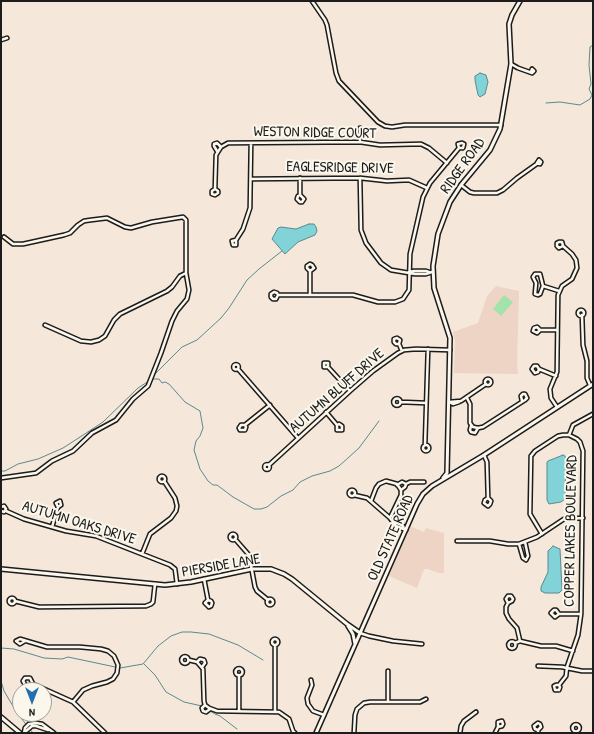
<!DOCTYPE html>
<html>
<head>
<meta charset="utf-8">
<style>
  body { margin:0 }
  #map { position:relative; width:594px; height:734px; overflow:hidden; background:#f5e7da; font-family:"Patrick Hand",sans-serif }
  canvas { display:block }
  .frame { position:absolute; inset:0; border:2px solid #1c1c1c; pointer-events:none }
  .north { position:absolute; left:12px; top:682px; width:40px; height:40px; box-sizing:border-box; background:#fbf7ec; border:1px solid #a29f99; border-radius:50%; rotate:180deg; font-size:11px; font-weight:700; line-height:16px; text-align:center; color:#1c1c1c }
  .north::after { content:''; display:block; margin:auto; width:14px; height:18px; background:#1f6fb2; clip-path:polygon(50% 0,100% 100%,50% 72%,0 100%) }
</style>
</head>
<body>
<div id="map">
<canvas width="594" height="734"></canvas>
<div class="frame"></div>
<div class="north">N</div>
</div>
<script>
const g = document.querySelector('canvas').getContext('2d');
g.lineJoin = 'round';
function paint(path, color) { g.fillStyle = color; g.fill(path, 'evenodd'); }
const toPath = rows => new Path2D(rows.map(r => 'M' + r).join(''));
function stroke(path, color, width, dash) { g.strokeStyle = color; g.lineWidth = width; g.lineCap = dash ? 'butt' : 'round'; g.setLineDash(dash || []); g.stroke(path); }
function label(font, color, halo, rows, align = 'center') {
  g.font = font + ' "Patrick Hand",sans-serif'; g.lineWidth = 4; g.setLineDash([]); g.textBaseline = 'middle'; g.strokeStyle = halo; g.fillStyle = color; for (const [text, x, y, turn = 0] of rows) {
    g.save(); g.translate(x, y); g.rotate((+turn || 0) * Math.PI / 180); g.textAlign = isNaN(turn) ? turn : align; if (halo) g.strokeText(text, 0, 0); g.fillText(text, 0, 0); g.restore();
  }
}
paint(toPath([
  [496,286,519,291,517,363,518,374,454,373,455,341,453,332,478,323,487,296],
  [410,526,424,532,426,528,444,533,444,573,438,573,428,569,424,569,417,588,389,576]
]), '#eed4c4');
paint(toPath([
  [504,295,513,302,501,316,493,309]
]), '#a2e3ac');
const water = toPath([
  [480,73,486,75,488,82,485,94,480,97,478,95,475,80,475,76,480,73],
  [309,224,314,224,316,227,317,231,315,235,298,242,285,254,272,239,278,228,281,227,296,229,309,224],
  [563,455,565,456,566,459,565,499,561,502,549,504,547,500,547,462,548,461,563,455],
  [553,546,560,549,562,590,559,593,545,593,541,591,541,587,548,572,548,551,553,546]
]);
paint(water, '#81d3d8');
stroke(water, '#598a8d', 1);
stroke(toPath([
  [546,103,560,102,580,105,590,99,592,95,589,89,591,84,589,65,590,47,593,45],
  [153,376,182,347,197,340,221,318,229,308,247,280,259,269,282,251],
  [153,379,159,379,162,383,165,382,169,384,185,402,200,411,203,428,200,436,196,441,194,450,200,469,208,481,213,485,217,485,233,497,254,509,261,509,267,507,281,496,293,490,300,482,312,476,330,471,339,466,359,448,379,421],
  [1,471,5,471,18,464,38,459,63,448,77,439,103,422,138,388,149,381],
  [1,648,14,649,44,658,62,659,68,657,120,668,143,664,158,646,171,636,182,632,191,632,209,634,238,645,263,660],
  [144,664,155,675,166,692,184,702,202,706,215,714,220,716,237,729],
  [1,681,4,691,17,713,33,733]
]), '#598a8d', 1);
const minor = toPath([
  [312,1,325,20,327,25,336,73,339,81,378,122,385,126,392,127,405,125,501,125],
  [1,40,7,38],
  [511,64,518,68,532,73,534,71,532,69,531,72],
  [360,142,360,128],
  [217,151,214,146,214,144,217,143,221,147],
  [539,160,541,162,540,164,537,163,539,160],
  [300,178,300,195,298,196,297,199,300,202,302,202,304,199,300,195],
  [360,178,361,230,366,243,381,263,391,270,415,274,426,274,432,272],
  [251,179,360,178,387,181,409,180,427,188],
  [461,185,470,192,474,193,497,193,503,190,517,178,538,163],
  [215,189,218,191,218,193,215,195,212,194,212,191,215,189,216,155,221,147,228,143,360,142,380,145,421,144,429,148,447,163],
  [236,240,236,245,233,245,232,241,236,240,243,229,250,208,251,143],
  [409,272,414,271,426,271,429,272],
  [543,286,540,294,538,295,535,294,536,283,533,277,535,274,540,274,543,286,559,291],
  [278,295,276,299,273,299,271,297,271,294,274,292,277,293,278,295,353,295,378,302,395,302,403,299,409,290,410,254,423,197,430,183,459,148,458,144,462,143,464,144,463,148,459,148],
  [310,295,310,271,314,268,312,265,310,264,307,266,307,268,310,271],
  '578 313a3 3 0 1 1 6 0a3 3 0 1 1-6 0Z',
  [582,315,583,345,587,361,587,378,590,385],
  [45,325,81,341,91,342,99,340,105,336,114,320,120,314,167,291,172,287,180,276,186,273],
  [540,330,537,333,533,331,534,328,537,327,540,330,557,330],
  [399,344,396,344,394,342,394,339,397,338,400,340,399,344,402,351],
  '233.5 367a2.5 2.5 0 1 1 5 0a2.5 2.5 0 1 1-5 0Z',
  [328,367,324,367,324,363,328,363,328,367,350,391],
  [238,369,298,438],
  [539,369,538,372,535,373,532,369,534,366,537,366,539,369,556,376],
  '485 382a3 3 0 1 1 6 0a3 3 0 1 1-6 0Z',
  [467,398,470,404,470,423,473,427,478,428,483,427,525,400,527,398,525,394,523,394,521,396,522,401],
  '393.5 402a3.5 3.5 0 1 1 7 0a3.5 3.5 0 1 1-7 0Z',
  [401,402,426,403],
  [449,402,461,401,486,384],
  [449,402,453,404,459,402],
  [557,407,551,398,550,389,557,372,558,295,562,286,572,279,577,268,576,260,572,254,563,246,562,242,559,242,557,243,557,246,559,248,563,246],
  [326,412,337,425,337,430,342,430,342,426,339,424,337,425],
  [245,425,246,427,245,430,240,430,239,428,241,425,245,425,270,405],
  [471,426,470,430,471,432,475,433,478,428],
  [569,435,573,425,593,414],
  '423 448a3 3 0 1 1 6 0a3 3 0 1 1-6 0Z',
  [425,445,428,349],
  [484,455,487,462,488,498,485,500,484,503,488,506,490,504,491,501,488,498],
  '264.5 467a2.5 2.5 0 1 1 5 0a2.5 2.5 0 1 1-5 0Z',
  [269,465,350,391,373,371,398,353,404,350,416,349,450,350],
  '159 479a3 3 0 1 1 6 0a3 3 0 1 1-6 0Z',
  [1,478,36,473,52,461,73,451,92,433,116,420,133,399,148,386,161,353,172,321,177,311,187,299,189,290,186,273,186,220,183,217,152,222,131,228,125,227,107,218,91,220,84,221,78,225,70,233,64,235,23,244,13,244,4,237],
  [406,484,410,482,424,482],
  [397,485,402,482,406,484,405,487,401,490],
  '349 493a3 3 0 1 1 6 0a3 3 0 1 1-6 0Z',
  [354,495,367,498,390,518,396,526,406,530],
  [371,501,376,488,379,484,386,481,397,484,401,490,401,495,390,518],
  [1,507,4,506,6,509,4,512,1,511],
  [6,511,24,519,66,531,96,536,170,565,175,569,177,584],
  [395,524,397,523,403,526,404,529],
  [52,527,58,507,61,505,60,501,56,503,58,507],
  '230 537a3 3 0 1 1 6 0a3 3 0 1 1-6 0Z',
  [542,534,530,514,531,456,535,451,558,436,563,435,569,435,577,439,580,442,583,451,581,614,578,635,567,667,566,676,559,685,556,685,554,686,555,690,559,690,560,687,559,685],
  [235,539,249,555,255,587,257,591,268,600],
  [457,541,490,541,508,544,519,544,537,537,564,519,583,518],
  [519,544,523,558,526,560,528,556,525,542],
  [142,554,150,534,171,518,176,511,177,506,175,498,164,481],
  [204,579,208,600,211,601,212,603,211,606,209,607,205,603,208,600],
  '9 601a3 3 0 1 1 6 0a3 3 0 1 1-6 0Z',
  '267 602a3 3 0 1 1 6 0a3 3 0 1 1-6 0Z',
  [15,601,39,607,146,606,151,604,153,602,155,584],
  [508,603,512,601,513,599,511,596,508,596,506,599,508,603,506,607,506,613,509,619,517,628,520,641],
  [559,614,556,610,554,610,551,613,555,617,559,614,581,614],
  [360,633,369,636,393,641,422,644],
  '272 642a3 3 0 1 1 6 0a3 3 0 1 1-6 0Z',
  [25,641,20,644,16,641,20,639,47,647,80,647,101,649,108,651,114,656,118,665,117,673,113,679,107,682,92,686,83,690,73,702],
  '508.5 645a3.5 3.5 0 1 1 7 0a3.5 3.5 0 1 1-7 0Z',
  [515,643,520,641,541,646,556,646,573,651],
  '181.5 660a3.5 3.5 0 1 1 7 0a3.5 3.5 0 1 1-7 0Z',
  [189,660,197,662,203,669,204,701,205,705,209,708,217,711,279,712,289,719,293,731,295,733],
  [197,662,200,659,204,660,205,663,202,667],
  [538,666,562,667,582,671,593,671],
  '235.5 672a3.5 3.5 0 1 1 7 0a3.5 3.5 0 1 1-7 0Z',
  [388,671,388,702],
  [311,680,312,685,307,698,308,704,313,711,324,715],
  [33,684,30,678,25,678,23,681,26,686,30,686,33,684,73,702,105,733],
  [205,705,202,708,203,711,206,712,210,709],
  [239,711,239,675],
  [275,711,275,645],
  '572.5 728a3.5 3.5 0 1 1 7 0a3.5 3.5 0 1 1-7 0Z',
  [25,732,32,726,36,726,48,730],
  [24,733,25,728,29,724,36,723,42,724,54,733],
  [354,733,355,715,357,709,364,703,370,702,420,702,426,699],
  [460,733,461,726,464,721,476,712],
  [495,733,498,727,498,722,502,721,503,724,502,726,498,727],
  [538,733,538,730,541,727,540,724,538,723,534,726,535,729,538,730]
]);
const tertiary = toPath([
  [443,478,447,473,450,338,434,288,433,266,438,234,450,202,461,185,490,150,500,129,511,64,509,24,512,15,520,1],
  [1,569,165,585,191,582,252,569,271,569,284,574,292,579,347,624,360,633],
  [348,626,353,634,355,644],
  [1,717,20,733],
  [316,733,417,504,423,494,432,486,484,455,593,384]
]);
stroke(minor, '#1c1c1c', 5.5);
stroke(tertiary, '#1c1c1c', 6);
stroke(minor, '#fbf7ec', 2.5);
stroke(tertiary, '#fbf7ec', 3);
label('15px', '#1c1c1c', '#fbf7ec', [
  ["WESTON RIDGE COURT",315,133,1],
  ["RIDGE ROAD",463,166,-54],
  ["EAGLESRIDGE DRIVE",340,168,1],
  ["AUTUMN BLUFF DRIVE",337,391,-41],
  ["AUTUMN OAKS DRIVE",79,523,17],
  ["COPPER LAKES BOULEVARD",571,531,-89],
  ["OLD STATE ROAD",391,538,-66],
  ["PIERSIDE LANE",221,566,-10]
]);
</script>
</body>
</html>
